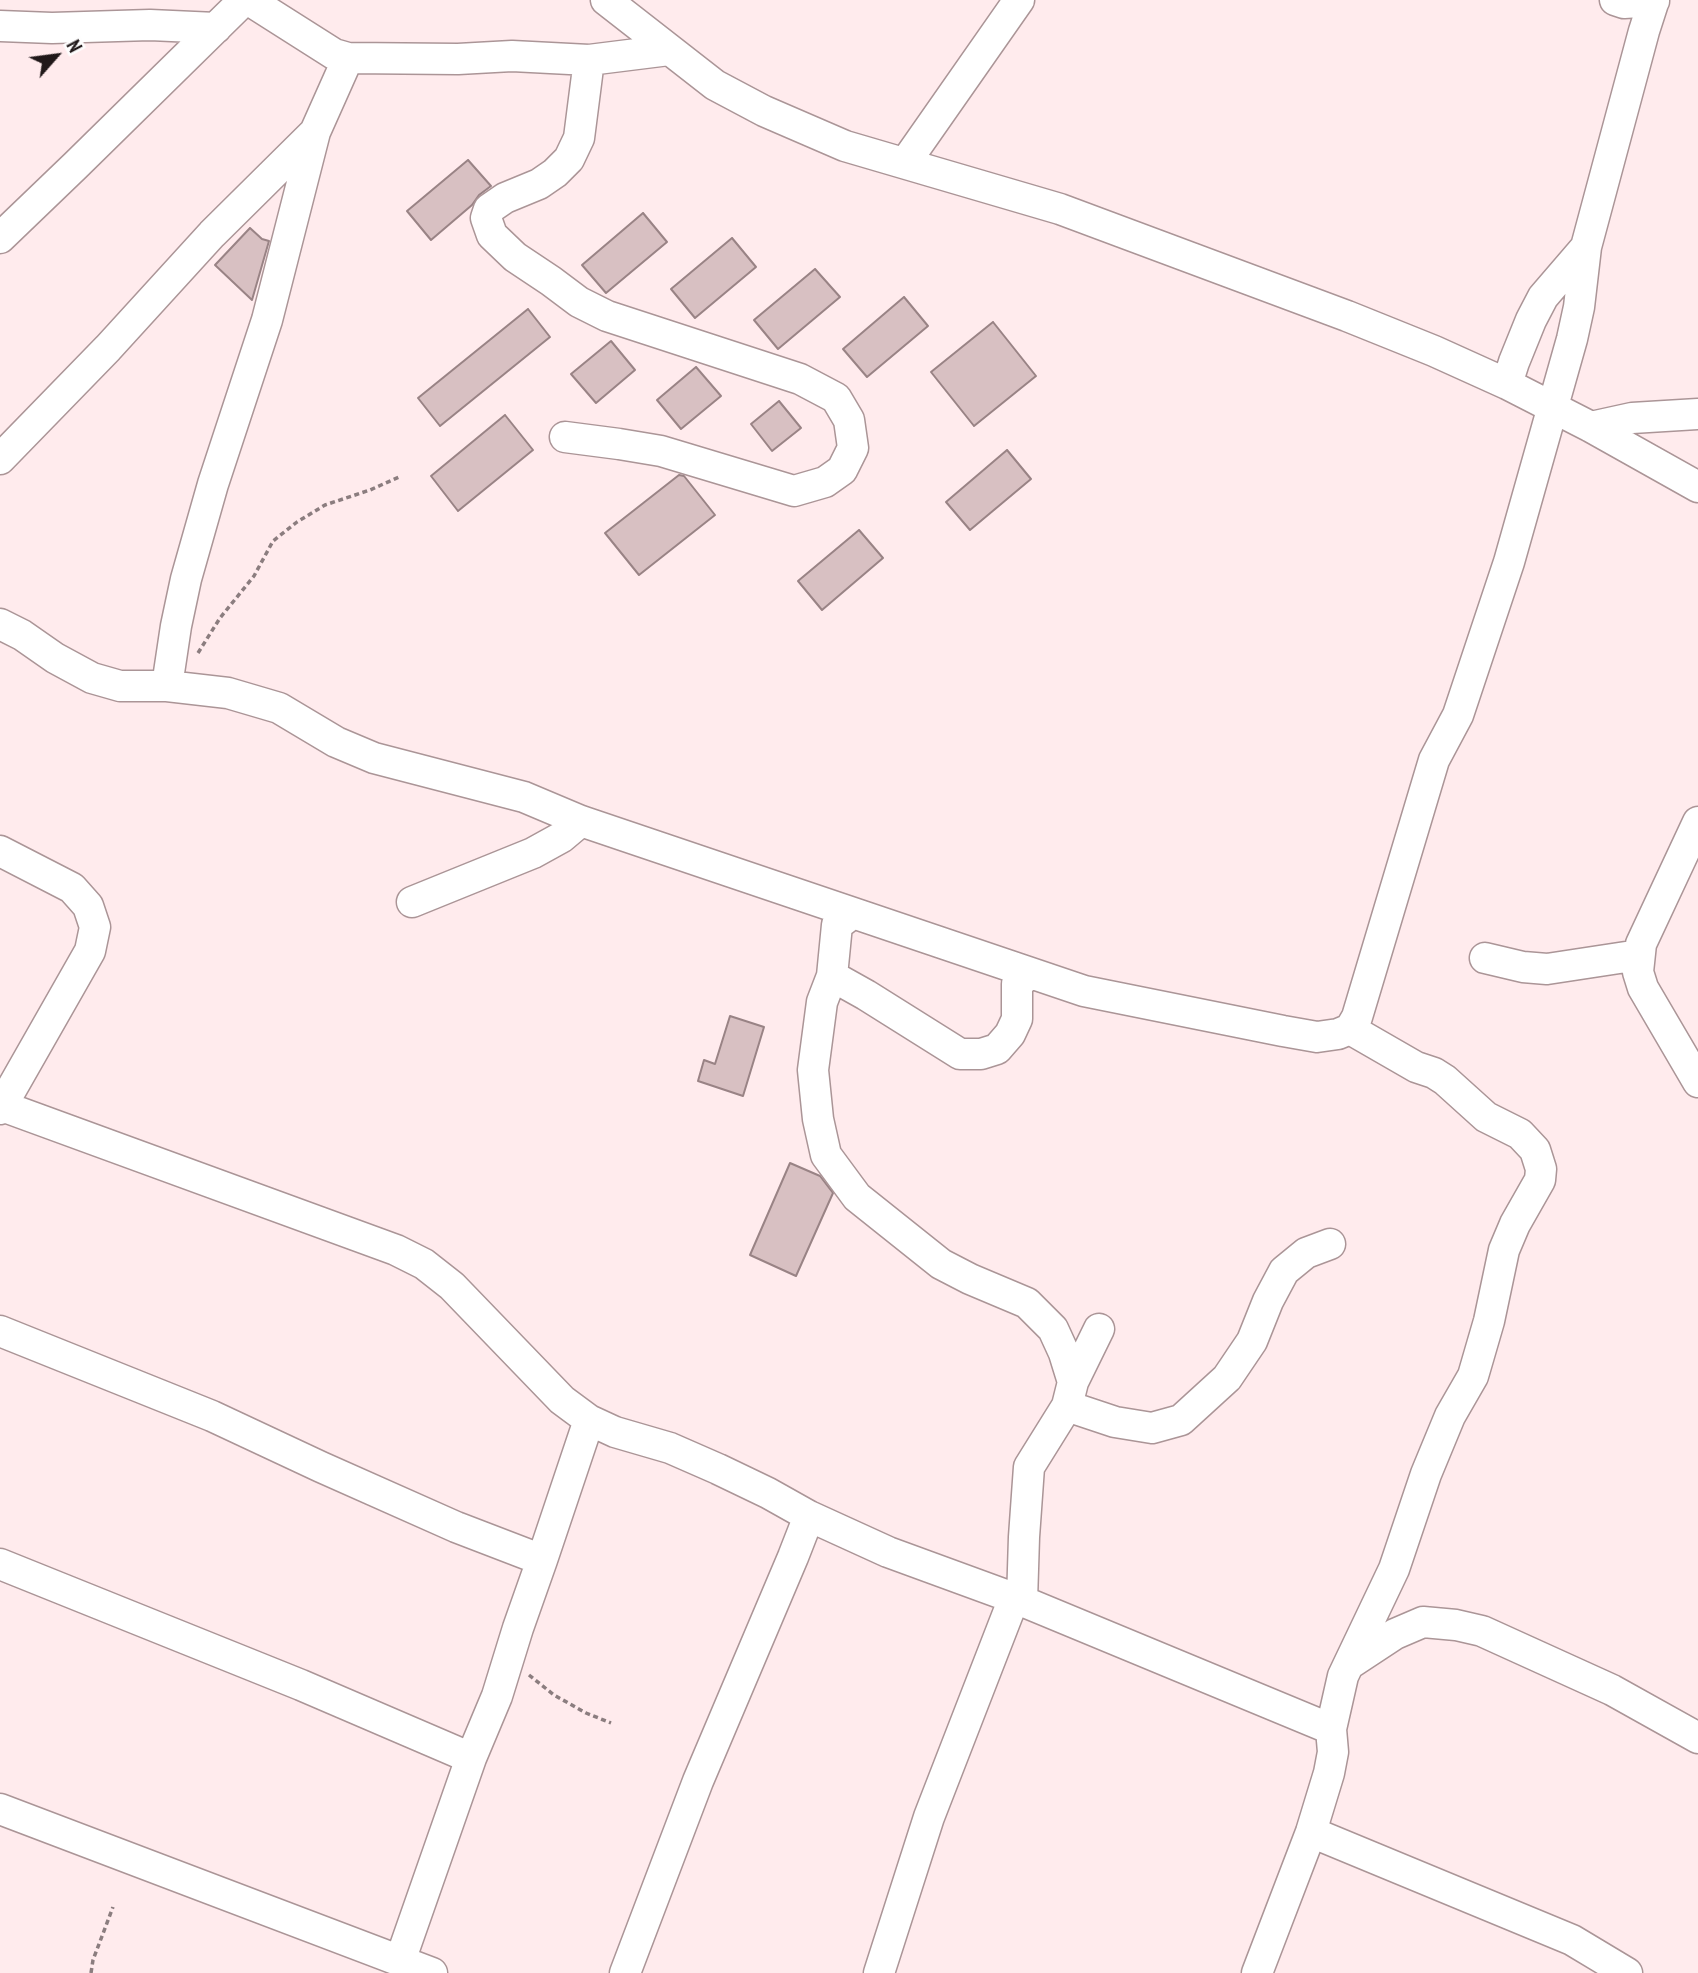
<!DOCTYPE html>
<html>
<head>
<meta charset="utf-8">
<style>
  body { margin:0 }
  #map { position:relative; width:1698px; height:1973px; overflow:hidden; background:#ffebed; font-family:"PT Sans Narrow",sans-serif }
  canvas { display:block }
  .north { position:absolute; left:21px; top:21px; width:70px; height:70px; -webkit-text-stroke:5px #fefefe; paint-order:stroke; rotate:62deg; font-size:19px; font-weight:700; line-height:28px; text-align:center; color:#201819 }
  .north::after { content:''; display:block; margin:auto; width:24px; height:32px; background:#201819; clip-path:polygon(50% 0,100% 100%,50% 72%,0 100%) }
</style>
</head>
<body>
<div id="map">
<canvas width="1698" height="1973"></canvas>
<div class="north">N</div>
</div>
<script>
const g = document.querySelector('canvas').getContext('2d');
g.lineJoin = 'round';
function paint(path, color) { g.fillStyle = color; g.fill(path, 'evenodd'); }
const toPath = rows => new Path2D(rows.map(r => 'M' + r).join(''));
function stroke(path, color, width, dash) { g.strokeStyle = color; g.lineWidth = width; g.lineCap = dash ? 'butt' : 'round'; g.setLineDash(dash || []); g.stroke(path); }
const building = toPath([
  [468,160,491,186,479,195,472,205,431,240,407,211,468,160],
  [643,213,667,242,606,293,582,265,643,213],
  [250,228,262,239,269,241,252,300,215,265,250,228],
  [732,238,756,267,695,318,671,289,732,238],
  [815,269,840,297,778,349,754,320,815,269],
  [904,297,928,326,867,377,843,349,904,297],
  [528,309,550,337,440,426,418,398,528,309],
  [993,322,1036,376,974,426,931,372,993,322],
  [611,341,635,370,596,403,571,374,611,341],
  [696,367,721,396,681,429,657,400,696,367],
  [779,401,801,428,772,451,751,424,779,401],
  [505,415,533,450,458,511,431,476,505,415],
  [1007,450,1031,479,970,530,946,502,1007,450],
  [679,475,684,476,715,515,639,575,605,533,679,475],
  [859,530,883,558,822,610,798,581,859,530],
  [730,1016,764,1027,743,1096,698,1081,704,1060,715,1064,730,1016],
  [790,1163,820,1176,833,1193,796,1276,750,1255,790,1163]
]);
paint(building, '#d8c0c2');
stroke(building, '#998385', 2);
const minor = toPath([
  [249,0,334,54,348,58,458,59,512,56,589,60,669,50],
  [606,0,715,85,764,111,845,146,1060,209,1347,316,1434,351,1507,384,1591,427,1698,487],
  [1615,0,1624,3,1654,1],
  [0,26,52,28,150,25,216,28],
  [905,163,1019,0],
  [0,238,76,165,244,0],
  [1507,384,1514,362,1531,320,1543,297,1586,247],
  [1591,427,1632,418,1698,414],
  [565,437,619,444,661,451,794,491,825,482,842,470,853,448,849,420,836,398,800,379,607,316,579,302,551,281,515,257,492,235,486,218,489,209,505,198,539,184,555,173,569,159,579,138,589,60],
  [0,459,108,348,212,234,314,133],
  [0,624,22,635,55,658,92,678,120,686,167,686,228,693,279,708,336,742,374,758,524,797,581,821,1084,991,1283,1031,1317,1037,1338,1034,1350,1029,1357,1017,1434,760,1458,715,1509,562,1572,339,1579,307,1586,247,1644,31,1654,0],
  [167,686,176,626,186,579,213,484,267,320,315,132,348,58],
  [1698,822,1641,944,1638,972,1643,988,1698,1082],
  [0,851,72,888,88,906,95,927,90,951,0,1109],
  [412,902,533,853,562,837,581,821],
  [853,913,837,925,832,976,822,1002,813,1070,818,1119,826,1155,857,1197,941,1264,970,1279,1027,1303,1053,1329,1064,1353,1073,1382],
  [1485,958,1523,967,1547,969,1639,955],
  [832,976,866,995,960,1054,981,1054,997,1049,1010,1034,1017,1019,1017,984,1029,974],
  [2,1106,396,1250,424,1264,452,1286,562,1400,589,1420,615,1432,670,1448,718,1469,768,1493,809,1516,888,1552,1022,1601,1331,1729],
  [0,1331,212,1416,321,1467,456,1527,542,1560],
  [1067,1406,1115,1422,1152,1428,1181,1420,1227,1378,1252,1341,1268,1301,1284,1271,1306,1253,1330,1244],
  [0,1564,301,1685,471,1758],
  [1022,1601,1024,1537,1029,1467,1067,1406,1073,1382,1099,1329],
  [1351,1663,1395,1634,1423,1622,1456,1625,1482,1631,1612,1690,1698,1738],
  [0,1809,432,1973],
  [1311,1832,1572,1940,1627,1973],
  [400,1961,471,1758,497,1696,518,1628,542,1560,589,1420],
  [625,1973,698,1781,793,1557,809,1516],
  [879,1973,929,1817,1014,1598],
  [1257,1973,1311,1832,1329,1773,1333,1752,1331,1729,1343,1676,1394,1569,1426,1474,1450,1416,1473,1376,1489,1321,1504,1250,1515,1224,1540,1180,1541,1169,1535,1150,1520,1134,1486,1117,1445,1080,1434,1073,1416,1067,1350,1029]
]);
stroke(minor, '#ab9597', 33);
stroke(toPath([
  [198,653,220,618,254,576,273,541,297,522,325,505,370,490,399,477],
  [529,1675,554,1695,586,1713,611,1723],
  [91,1973,93,1960,113,1907]
]), '#8b7d7f', 3.5, [5, 3.5]);
stroke(minor, '#fff', 30);
</script>
</body>
</html>
